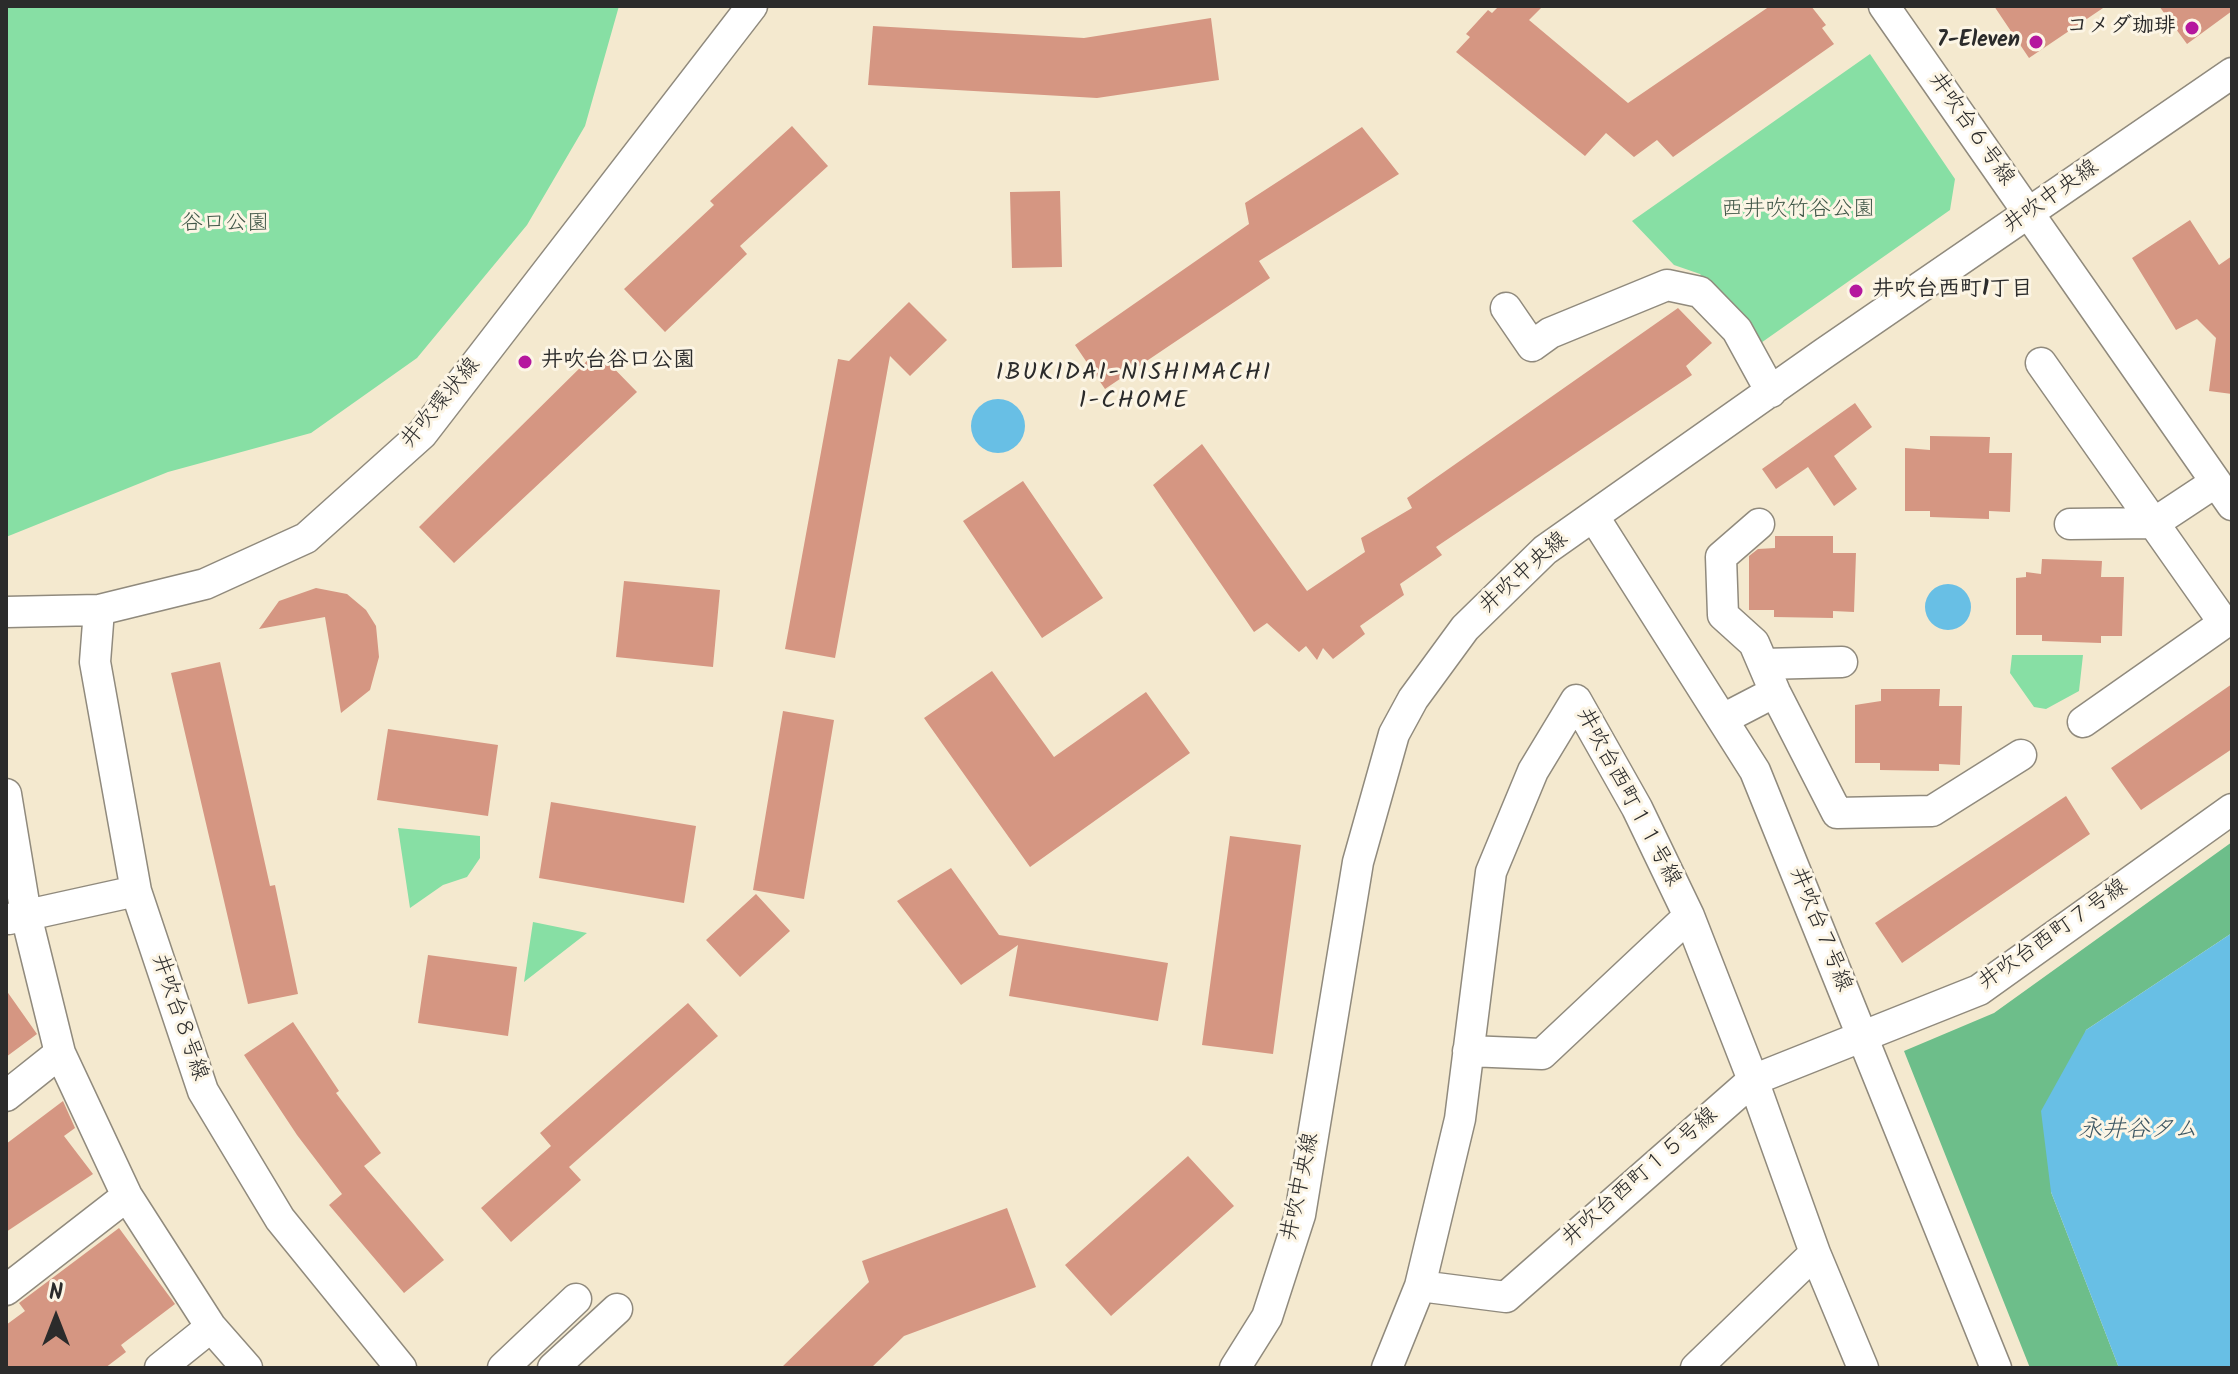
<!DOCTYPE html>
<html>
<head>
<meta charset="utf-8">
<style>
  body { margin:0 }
  #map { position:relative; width:2238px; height:1374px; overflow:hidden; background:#f4e9cf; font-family:Kalam,sans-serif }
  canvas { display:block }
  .frame { position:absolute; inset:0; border:8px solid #2b2b2b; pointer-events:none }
  .north { position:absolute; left:16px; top:1278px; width:80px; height:80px; -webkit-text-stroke:6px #fcf5e5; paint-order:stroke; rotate:0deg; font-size:22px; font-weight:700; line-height:32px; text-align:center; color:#2b2b2b }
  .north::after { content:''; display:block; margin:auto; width:28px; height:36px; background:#2b2b2b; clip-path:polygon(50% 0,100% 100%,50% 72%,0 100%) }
</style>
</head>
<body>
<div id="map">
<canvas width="2238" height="1374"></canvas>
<div class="frame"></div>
<div class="north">N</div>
</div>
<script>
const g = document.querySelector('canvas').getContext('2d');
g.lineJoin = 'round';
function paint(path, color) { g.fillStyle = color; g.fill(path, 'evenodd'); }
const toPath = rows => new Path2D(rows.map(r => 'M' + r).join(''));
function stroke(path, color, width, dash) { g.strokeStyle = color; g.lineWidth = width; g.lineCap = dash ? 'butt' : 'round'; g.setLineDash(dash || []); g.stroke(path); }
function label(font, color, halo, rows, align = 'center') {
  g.font = font + ' Kalam,"Klee One",sans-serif'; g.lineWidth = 6; g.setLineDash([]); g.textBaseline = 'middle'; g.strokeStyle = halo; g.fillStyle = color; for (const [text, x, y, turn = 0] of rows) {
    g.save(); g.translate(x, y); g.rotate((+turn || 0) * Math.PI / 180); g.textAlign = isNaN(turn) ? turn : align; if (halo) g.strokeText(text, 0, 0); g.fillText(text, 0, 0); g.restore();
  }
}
paint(toPath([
  [6,6,619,6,585,126,527,225,417,358,311,433,168,472,6,537],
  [1870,54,1955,179,1950,210,1758,345,1700,274,1674,265,1632,221],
  [2012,655,2083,655,2079,691,2046,709,2034,707,2010,673],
  [398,828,480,836,480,858,467,877,443,885,410,908],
  [533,922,587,933,524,982]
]), '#87dfa4');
paint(toPath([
  [2232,842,2232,933,2086,1030,2051,1192,2119,1368,2030,1368,1904,1051,1994,1013]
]), '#6dbe8a');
paint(toPath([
  '971 426a27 27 0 1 1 54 0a27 27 0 1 1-54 0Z',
  '1925 607a23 23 0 1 1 46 0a23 23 0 1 1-46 0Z',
  [2232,933,2232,1368,2119,1368,2051,1192,2041,1111,2086,1030]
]), '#68bfe5');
paint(toPath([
  [1499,6,1543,6,1529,20,1628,103,1770,6,1811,6,1826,25,1822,28,1834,44,1673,157,1657,140,1634,157,1606,133,1585,156,1456,52,1470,37,1466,34,1488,10,1492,13],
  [1994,6,2106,6,2029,58],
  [2159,6,2232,6,2232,11,2187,44],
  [1211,18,1219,80,1097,98,868,85,873,26,1084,38],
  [792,126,828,166,740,246,747,254,665,332,624,289,714,205,710,201],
  [1362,127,1399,174,1259,261,1270,278,1105,389,1075,345,1249,224,1245,203],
  [1060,191,1062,267,1012,268,1010,192],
  [2190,220,2219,265,2232,256,2232,394,2209,391,2216,338,2197,319,2176,330,2132,258],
  [909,302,947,340,910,376,890,356,835,658,785,649,838,359,849,361],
  [1678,308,1712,343,1686,366,1692,375,1436,547,1442,555,1400,584,1404,595,1360,626,1365,634,1333,659,1323,648,1317,660,1306,646,1299,652,1267,623,1254,632,1153,485,1202,444,1307,591,1365,552,1361,538,1412,508,1407,498],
  [597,351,637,392,454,563,419,527],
  [1855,403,1872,427,1834,456,1857,489,1834,506,1808,467,1776,489,1762,469],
  [1930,436,1990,437,1989,453,2012,453,2010,512,1989,511,1989,519,1930,517,1930,511,1905,511,1905,448,1930,450],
  [1023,481,1103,598,1042,638,963,521],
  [1775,536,1833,536,1833,553,1856,553,1854,612,1833,611,1833,618,1774,617,1774,610,1749,610,1749,556,1758,549,1775,548],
  [2042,559,2102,561,2101,577,2124,577,2122,636,2101,636,2101,643,2042,641,2042,635,2016,635,2016,578,2026,577,2026,572,2041,574],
  [624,581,720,590,713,667,616,657],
  [316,588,347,594,366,610,376,626,379,657,370,690,341,713,325,617,259,629,279,601],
  [220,662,270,886,275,885,298,994,248,1004,171,673],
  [992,671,1054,757,1146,692,1190,753,1030,867,924,718],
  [2232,684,2232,749,2141,810,2111,768],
  [1881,689,1940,689,1939,706,1962,706,1960,765,1939,764,1939,771,1880,770,1880,763,1855,763,1855,705,1881,701],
  [783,711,834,720,804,899,753,890],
  [388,729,498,745,488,816,377,800],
  [2066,796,2090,834,1902,963,1875,923],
  [551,802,696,826,684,903,539,878],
  [1230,836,1301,845,1273,1054,1202,1045],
  [951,868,999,935,1168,963,1158,1021,1009,996,1018,945,961,985,897,901],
  [756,894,790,931,740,977,706,940],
  [428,955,517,967,508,1036,418,1023],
  [6,990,37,1034,6,1057],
  [688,1003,718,1036,569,1167,581,1180,511,1242,481,1208,551,1146,540,1133],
  [293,1022,339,1091,336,1093,381,1153,364,1166,444,1260,404,1293,329,1205,342,1194,297,1135,244,1055],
  [63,1101,75,1128,64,1136,93,1174,6,1232,6,1144],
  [1188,1156,1234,1206,1111,1316,1065,1265],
  [1007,1208,1036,1287,904,1336,871,1368,781,1368,869,1282,862,1261],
  [119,1228,175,1304,121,1345,126,1352,105,1368,6,1368,6,1325,25,1311,19,1303]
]), '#d59682');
const minor = toPath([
  [1884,6,2232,505],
  [1506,308,1532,346,1550,333,1667,285,1700,292,1737,330,1771,392],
  [2041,363,2224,623,2083,722],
  [1594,517,1755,771,1996,1368],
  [1759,524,1721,557,1723,615,1754,643,1775,692,1837,813,1932,811,2021,755],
  [2070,524,2154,523,2216,482],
  [99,610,95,662,136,891,203,1091,280,1219,401,1368],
  [6,612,99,610,205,584,306,538,422,434,752,6],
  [1763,664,1842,662],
  [1723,719,1775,692],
  [6,794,26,915,60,1053,127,1196,211,1327,247,1368],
  [9,919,136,891],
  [1468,1051,1542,1054,1689,916],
  [6,1096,60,1053],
  [1420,1286,1506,1297,1753,1080,1979,990,2232,809],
  [6,1290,127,1196],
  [160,1368,211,1327],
  [503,1368,576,1299],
  [553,1368,617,1309],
  [1235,1368,1267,1317,1300,1215,1358,862,1394,734,1413,699,1465,628,1545,550,1823,354,2232,73],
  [1387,1368,1420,1286,1460,1119,1491,872,1533,771,1576,700,1637,808,1689,916,1753,1080,1815,1253,1863,1368],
  [1696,1368,1815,1253]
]);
stroke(minor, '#908a7d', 33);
stroke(minor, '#fff', 30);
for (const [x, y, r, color] of [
  [2192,28,8,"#b5179e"],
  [2036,42,8,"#b5179e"],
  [1856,291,8,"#b5179e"],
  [525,362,8,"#b5179e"]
]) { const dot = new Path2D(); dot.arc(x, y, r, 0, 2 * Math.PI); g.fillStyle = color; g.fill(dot); stroke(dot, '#fcf5e5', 3); }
label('bold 22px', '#2b2b2b', '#fcf5e5', [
  ["コメダ珈琲",2176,28],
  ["7-Eleven",2020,42],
  ["井吹台西町1丁目",1872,291,"left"],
  ["井吹台谷口公園",541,362,"left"]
], 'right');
label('22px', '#2b2b2b', '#fcf5e5', [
  ["井吹台６号線",1970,130,55],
  ["井吹中央線",2052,198,-35],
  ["井吹環状線",442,404,-50],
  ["井吹中央線",1525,574,-42],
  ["井吹台西町１１号線",1627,798,62],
  ["井吹台７号線",1819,930,68],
  ["井吹台西町７号線",2054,936,-35],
  ["井吹台８号線",178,1018,71],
  ["井吹台西町１５号線",1641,1178,-41],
  ["井吹中央線",1302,1187,-78]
]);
label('22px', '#425849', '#fcf5e5', [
  ["西井吹竹谷公園",1798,211],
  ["谷口公園",225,225]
]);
g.letterSpacing = '2px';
label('24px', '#2b2b2b', '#fcf5e5', [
  ["IBUKIDAI-NISHIMACHI",1134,375],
  ["1-CHOME",1134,403]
]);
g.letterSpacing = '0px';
label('italic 24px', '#3d5763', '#fcf5e5', [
  ["永井谷タム",2138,1132]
]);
</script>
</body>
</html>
